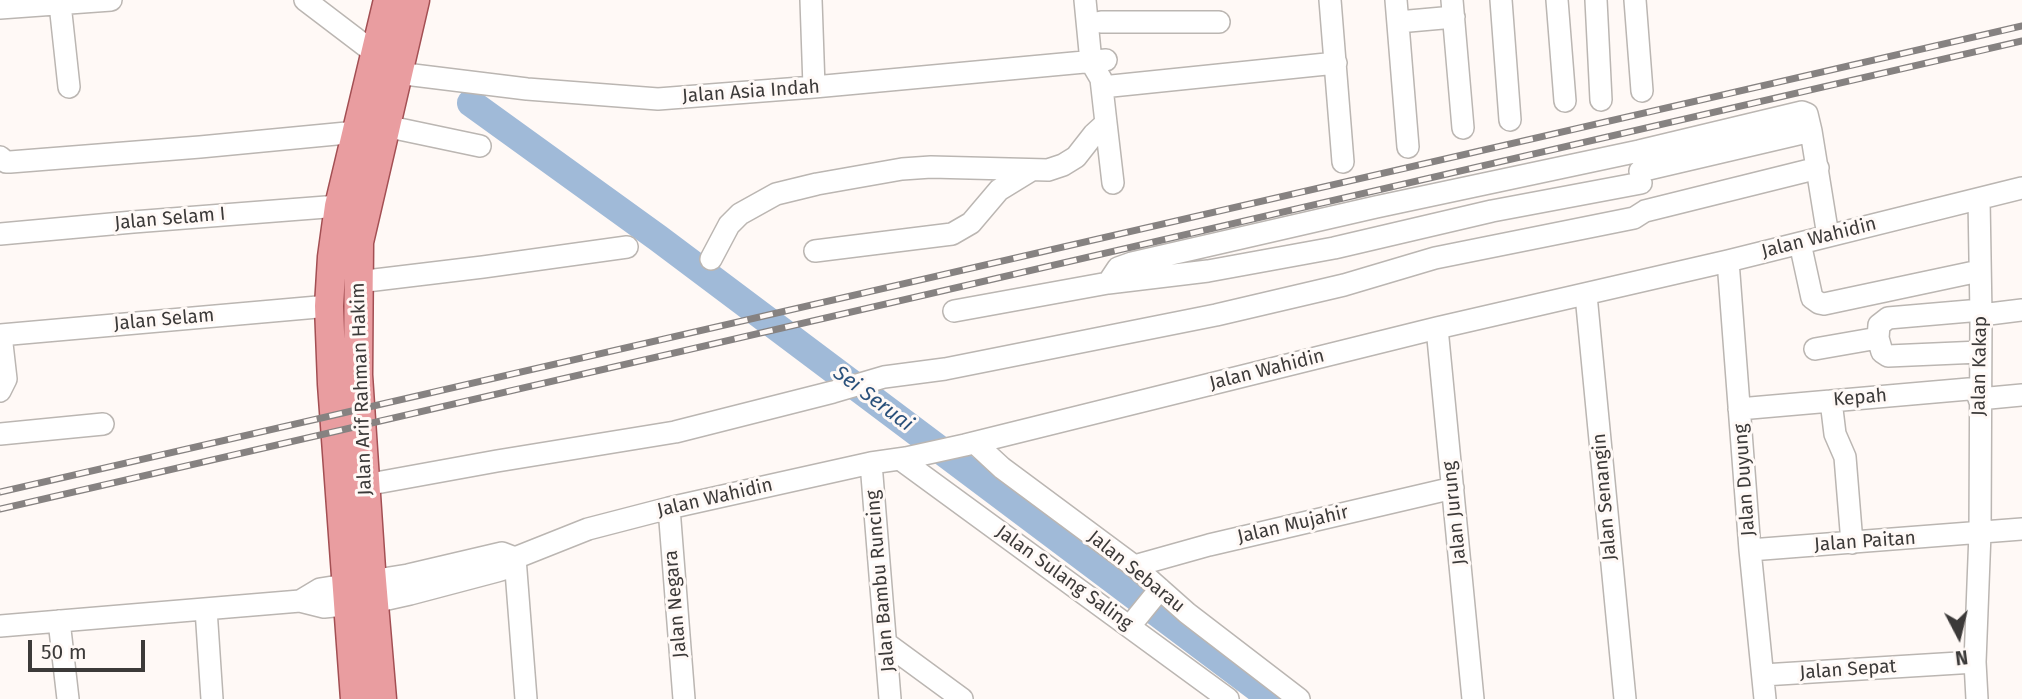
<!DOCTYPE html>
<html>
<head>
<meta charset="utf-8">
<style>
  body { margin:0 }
  #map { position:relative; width:2022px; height:699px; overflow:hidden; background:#fff9f6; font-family:"Fira Sans",sans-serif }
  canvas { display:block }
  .north { position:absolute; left:1924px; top:601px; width:70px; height:70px; -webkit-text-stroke:5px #fff9f6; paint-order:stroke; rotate:173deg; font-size:19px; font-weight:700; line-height:28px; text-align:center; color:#3c3a39 }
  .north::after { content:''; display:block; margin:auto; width:24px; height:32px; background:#3c3a39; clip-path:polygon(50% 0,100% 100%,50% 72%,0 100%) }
  .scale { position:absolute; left:28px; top:640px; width:117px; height:32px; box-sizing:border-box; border:4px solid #3c3a39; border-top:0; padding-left:9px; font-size:21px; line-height:24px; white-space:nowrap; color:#3c3a39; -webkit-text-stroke:5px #fff9f6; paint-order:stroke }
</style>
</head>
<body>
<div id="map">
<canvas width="2022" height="699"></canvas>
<div class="north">N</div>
<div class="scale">50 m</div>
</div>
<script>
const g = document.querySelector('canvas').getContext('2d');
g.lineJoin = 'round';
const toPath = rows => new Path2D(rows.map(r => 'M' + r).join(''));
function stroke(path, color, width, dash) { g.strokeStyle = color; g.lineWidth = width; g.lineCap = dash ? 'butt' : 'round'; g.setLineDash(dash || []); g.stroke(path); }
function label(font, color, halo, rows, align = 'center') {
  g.font = font + ' "Fira Sans",sans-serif'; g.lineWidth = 6; g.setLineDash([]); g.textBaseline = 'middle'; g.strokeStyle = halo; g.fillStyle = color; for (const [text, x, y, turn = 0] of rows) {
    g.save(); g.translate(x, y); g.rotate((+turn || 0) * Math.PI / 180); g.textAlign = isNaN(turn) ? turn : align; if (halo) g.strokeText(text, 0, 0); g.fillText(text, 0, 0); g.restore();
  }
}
stroke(toPath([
  [471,103,658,238,1272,699]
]), '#a0bad8', 28);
const minor = toPath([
  [305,0,376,54],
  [811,0,814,87],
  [1330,0,1343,162],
  [1396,0,1408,147],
  [1452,0,1463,128],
  [1501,0,1510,120],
  [1557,0,1565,101],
  [1596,0,1601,100],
  [1635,0,1642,91],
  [60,4,69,87],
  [0,8,111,0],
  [1101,22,1219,22],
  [1398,22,1454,17],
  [397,73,527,89,658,99,814,87,1106,60],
  [1102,87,1336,63],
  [1106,123,1113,183],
  [385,126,480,146],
  [0,157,6,162,10,162,200,147,357,132],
  [1640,171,1811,131],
  [0,234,133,222,339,206],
  [1800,243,1812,298,1819,303,1824,304,1979,271],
  [815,251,952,234,971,223,999,190,1030,171],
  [711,259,729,225,740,214,776,194,817,184,902,169,931,167,1048,170,1063,165,1076,157,1094,134,1106,123,1101,79,1091,62,1085,0],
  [1728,261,1750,550,1765,699],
  [358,282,483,267,627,247],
  [1108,283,1118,268,1132,263,1376,207,1639,151,1802,112,1807,114,1811,131,1828,236],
  [1586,295,1625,699],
  [954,311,1108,283,1208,271,1334,248,1492,211,1641,183],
  [1981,315,2022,310],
  [1437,328,1473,699],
  [0,335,329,306],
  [1878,338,1879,325,1888,318,1981,310],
  [1815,349,1878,338,1882,352,1888,356,1980,352],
  [0,391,6,379,1,335],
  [1979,399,2022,395],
  [1831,401,1835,434,1845,457,1852,543],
  [1739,409,1980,388],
  [0,434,103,424],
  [975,443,1002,468,1134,566,1187,613,1299,699],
  [900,459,1228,699],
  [871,463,890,699],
  [365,485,497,461,675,432,833,392,884,377,945,369,1216,315,1344,285,1435,258,1634,218,1645,211,1818,168],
  [669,508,684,699],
  [1750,550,2022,529],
  [515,558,526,699],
  [1134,566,1209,545,1453,488],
  [300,601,320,589,408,575,502,553,515,558],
  [206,609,212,699],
  [59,621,68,699],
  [0,626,300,601,324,607,374,602,410,594,497,571,504,569,515,558,588,529,669,508,871,463,906,458,965,445,1437,328,1728,261,2022,188],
  [1130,626,1160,589],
  [887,644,962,699],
  [1763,675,1975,662],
  [1977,699,1975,662,1980,533,1981,315,1979,199]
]);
const major = toPath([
  [355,699,332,384,329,306,332,257,339,206,388,0],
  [382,699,371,569,358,375,359,242,415,0]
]);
stroke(minor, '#bbb6b2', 24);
stroke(major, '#a34f53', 31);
stroke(minor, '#fff', 21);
stroke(major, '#e99da0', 28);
const rail = toPath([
  [0,492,2022,26],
  [0,509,2022,41]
]);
stroke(rail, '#868281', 7);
stroke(rail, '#fff9f6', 4.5, [13]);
label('19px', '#3c3a39', '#fff9f6', [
  ["Jalan Asia Indah",751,92,-4],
  ["Jalan Selam I",170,219,-5],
  ["Jalan Wahidin",1819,238,-14],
  ["Jalan Selam",164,320,-5],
  ["Jalan Kakap",1980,366,-89],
  ["Jalan Wahidin",1267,370,-14],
  ["Jalan Arif Rahman Hakim",362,389,-92],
  ["Kepah",1860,398,-5],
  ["Jalan Duyung",1745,480,-94],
  ["Jalan Senangin",1605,497,-95],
  ["Jalan Wahidin",715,498,-13],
  ["Jalan Jurung",1455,513,-96],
  ["Jalan Mujahir",1293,525,-13],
  ["Jalan Paitan",1865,542,-4],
  ["Jalan Sebarau",1136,572,39],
  ["Jalan Sulang Saling",1064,578,36],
  ["Jalan Bambu Runcing",881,581,-95],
  ["Jalan Negara",676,604,-95],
  ["Jalan Sepat",1848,670,-4]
]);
label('italic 21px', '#2b517b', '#fff9f6', [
  ["Sei Seruai",873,399,37]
]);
</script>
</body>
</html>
